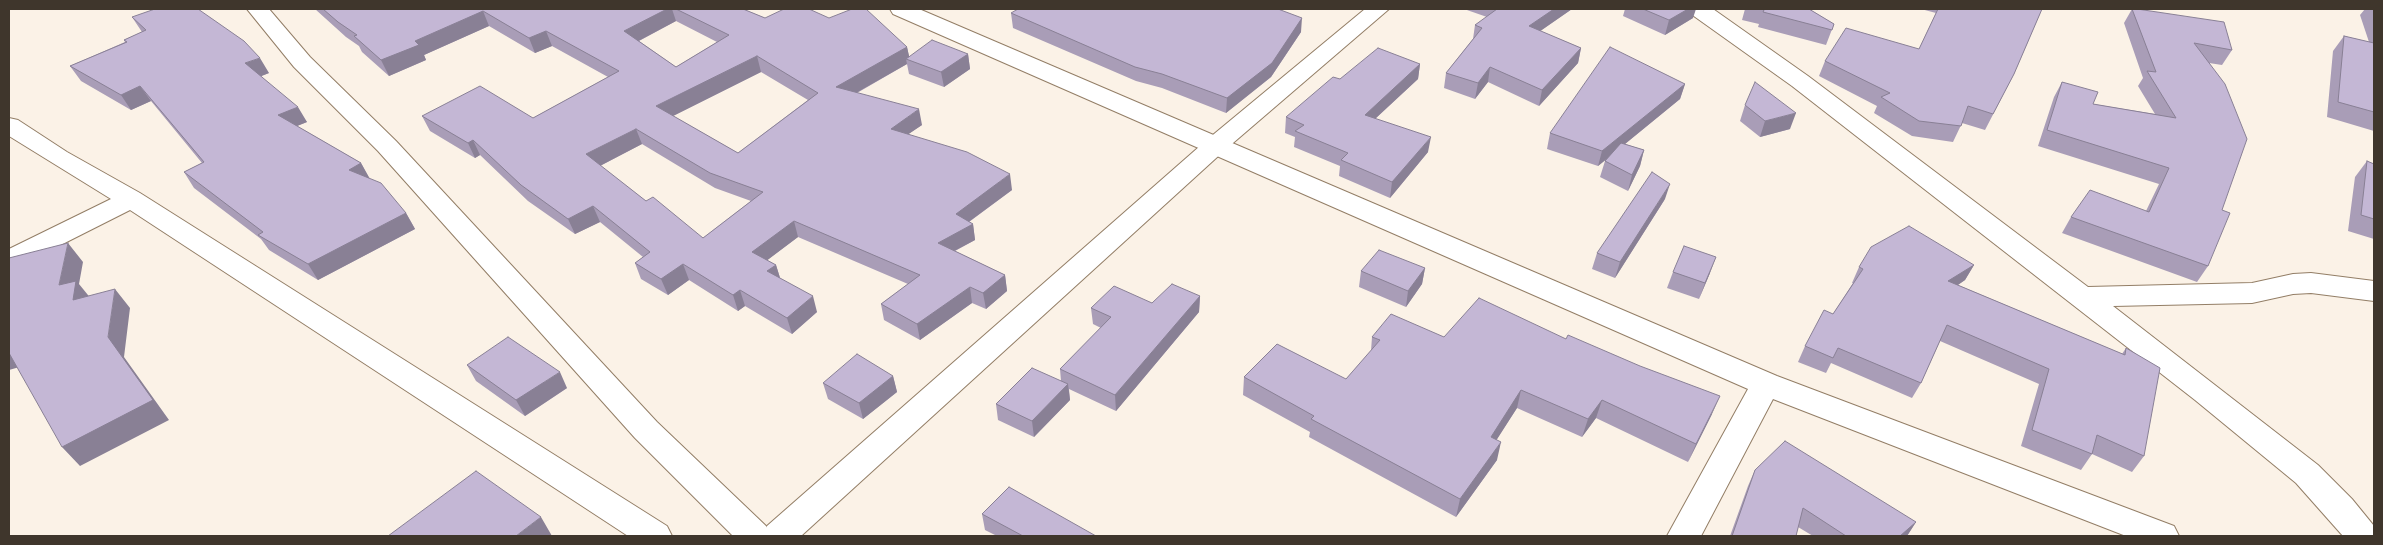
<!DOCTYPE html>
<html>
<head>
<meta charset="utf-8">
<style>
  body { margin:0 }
  #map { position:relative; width:2383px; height:545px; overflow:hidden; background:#fbf2e7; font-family:Poppins,sans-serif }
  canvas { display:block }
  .frame { position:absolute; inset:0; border:10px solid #3f362c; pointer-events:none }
</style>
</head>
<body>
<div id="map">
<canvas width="2383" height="545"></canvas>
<div class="frame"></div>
</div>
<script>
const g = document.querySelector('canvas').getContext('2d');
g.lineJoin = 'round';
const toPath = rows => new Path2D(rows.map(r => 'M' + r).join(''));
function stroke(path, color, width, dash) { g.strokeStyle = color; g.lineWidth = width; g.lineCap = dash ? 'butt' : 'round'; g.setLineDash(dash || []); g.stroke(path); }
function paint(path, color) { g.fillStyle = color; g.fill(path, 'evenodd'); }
const minor = toPath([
  [247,9,269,9,310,57,396,141,657,422,766,526,771,536,733,536,635,438,378,151,294,67,247,9],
  [890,9,919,9,1777,376,2174,526,2179,536,2126,536,1773,399,1701,536,1667,536,1748,389,893,14,890,9],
  [1688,9,1713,9,1808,76,2088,287,2252,283,2293,274,2311,273,2374,281,2374,301,2311,293,2293,294,2252,303,2113,306,2318,465,2352,499,2374,526,2374,536,2343,536,2296,483,2195,400,1792,86,1691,14,1688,9],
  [9,118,18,120,67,152,140,193,667,526,672,536,628,536,130,210,19,266,9,269,9,249,111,199,9,136,9,118]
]);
const highway = toPath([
  [1365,9,1389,9,1226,149,801,536,762,536,767,526,1208,139,1365,9]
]);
stroke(minor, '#937e66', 2);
stroke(highway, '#937e66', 2);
paint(minor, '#fff');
paint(highway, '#fff');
paint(toPath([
  [315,9,743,9,765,18,829,18,907,47,909,57,968,54,970,69,944,87,909,74,907,64,857,93,922,125,908,134,1012,190,969,222,973,224,975,240,955,251,1005,275,1007,291,986,309,972,303,920,340,884,320,881,304,908,284,798,237,767,260,776,265,780,278,817,312,792,334,745,306,738,311,689,280,668,295,641,279,635,263,643,257,600,222,575,234,528,201,480,155,475,158,430,131,422,116,533,118,608,77,552,46,535,53,489,26,424,55,426,60,389,76,362,52,359,46,346,37],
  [676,21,717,42,676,67,639,41],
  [761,72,808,100,738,153,673,116],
  [642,144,715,188,751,201,703,238,646,201,600,166],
  [1464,9,1572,9,1540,31,1581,48,1578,63,1539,106,1488,82,1475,99,1444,88,1446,73,1473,39,1475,25,1487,17],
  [1625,9,1688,9,1693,18,1665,35,1623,16],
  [1745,9,1809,9,1834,24,1826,45,1758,27,1759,24,1742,20],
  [1921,9,2042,9,2014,74,1985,130,1962,123,1953,142,1912,136,1874,113,1877,106,1819,76,1825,61,1919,49,1936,13],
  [2132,9,2137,9,2232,50,2222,65,2209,63,2222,210,2208,266,2197,282,2062,233,2071,217,2146,211,2159,184,2038,146,2054,97,2062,82,2093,104,2155,114,2138,86,2143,78,2124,23],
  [2365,9,2374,9,2374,131,2327,117,2333,51,2344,36,2369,42,2360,15],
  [1011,13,1301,32,1271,77,1226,113,1162,88,1136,81,1013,28],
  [132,17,269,73,261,76,307,122,297,126,361,163,369,178,406,213,415,229,318,280,269,250,261,239,194,188,184,172,202,163,151,101,131,110,81,81,70,66,125,42,124,40,142,32],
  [1420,64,1418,79,1375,119,1428,152,1390,198,1339,176,1340,166,1294,147,1295,137,1285,133,1286,117,1340,79],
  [1685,84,1680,99,1625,144,1644,150,1640,166,1628,191,1600,177,1605,161,1608,158,1598,166,1547,149,1550,133],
  [1745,105,1790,129,1760,137,1740,121],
  [2367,161,2374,164,2374,239,2348,231,2355,177],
  [1665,199,1615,278,1592,269,1597,253],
  [1974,265,1965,280,1958,285,2122,354,2126,348,2144,456,2132,472,2092,454,2081,470,2021,446,2039,384,1940,341,1921,383,1912,398,1831,363,1826,373,1798,362,1805,346,1833,314,1853,283,1852,283,1859,267],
  [1425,268,1422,284,1406,307,1359,287,1361,271],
  [1673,272,1710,273,1699,299,1667,288],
  [1200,296,1199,312,1116,411,1069,389,1070,400,1034,437,998,420,996,404,1061,381,1060,369,1101,328,1093,324,1091,308,1152,303],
  [1372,337,1444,337,1712,414,1688,462,1596,418,1582,437,1517,408,1496,440,1497,460,1456,517,1309,437,1310,432,1243,395,1244,377,1346,379,1371,351],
  [467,365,567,388,525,416,476,381],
  [893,376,897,392,863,419,828,399,823,383],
  [1755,470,1916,522,1907,536,1813,536,1798,527,1796,536,1730,536,1748,486],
  [982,514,1096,536,997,536,985,530]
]), '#a99db7');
paint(toPath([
  [667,9,672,9,676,21,629,46,624,31],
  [1554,9,1572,9,1526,41,1529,26],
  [1688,9,1696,9,1693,18,1665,35,1669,20],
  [483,11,489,26,424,55,426,60,389,76,381,60,415,41],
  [1302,18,1301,32,1271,77,1226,113,1227,98],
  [546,31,552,46,535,53,529,38],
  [907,47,910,60,906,59,907,64,840,102,836,87],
  [1581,48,1578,63,1539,106,1542,90],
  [968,54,970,69,944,87,941,72],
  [757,56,761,72,661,122,656,106],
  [260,58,269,73,254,79,245,63],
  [1420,64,1418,79,1363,130,1365,115],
  [1490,67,1488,82,1475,99,1478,83],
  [1685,84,1680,99,1598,166,1602,151],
  [140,86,151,101,131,110,121,95],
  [298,107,307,122,287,130,278,115],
  [919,109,922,125,894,144,891,129],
  [1796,113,1790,129,1760,137,1765,121],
  [636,129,642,144,592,170,586,154],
  [1431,137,1428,152,1390,198,1392,182],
  [473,140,480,155,475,158,468,143],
  [1644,150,1640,166,1628,191,1632,175],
  [361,163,370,179,349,170],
  [1010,174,1012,190,959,229,956,214],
  [1670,184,1665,199,1615,278,1620,262],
  [593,206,600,222,575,234,568,219],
  [406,213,415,229,318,280,308,264],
  [794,221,798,237,757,268,752,252],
  [973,224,975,240,941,258,938,243],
  [68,243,83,262,79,284,92,300,89,320,59,285],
  [1716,257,1710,273,1699,299,1705,283],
  [683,264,689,280,668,295,661,279],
  [776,265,781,281,767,271],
  [1974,265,1965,280,1940,297,1948,281],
  [1425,268,1422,284,1406,307,1408,291],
  [1005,275,1007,291,986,309,983,293],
  [970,287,972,303,920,340,917,324],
  [115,289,130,308,124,357,169,420,80,466,62,447,108,337],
  [740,290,745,306,738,311,733,295],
  [813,296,817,312,792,334,787,318],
  [1200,296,1199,312,1116,411,1115,395],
  [9,351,23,366,9,370],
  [560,372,567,388,525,416,516,400],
  [893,376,897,392,863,419,859,403],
  [1068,384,1070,400,1034,437,1032,421],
  [1521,390,1517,408,1487,455,1491,437],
  [1720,396,1712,414,1688,462,1696,444],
  [1602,400,1596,418,1582,437,1588,419],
  [1501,442,1497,460,1456,517,1460,499],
  [541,517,552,536,516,536],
  [1916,522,1907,536,1900,536]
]), '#898095');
const building = toPath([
  [155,9,198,9,244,41,260,58,245,63,298,107,278,115,361,163,349,170,381,183,406,213,308,264,258,235,263,232,184,172,204,162,140,86,121,95,70,66,127,42,124,40,146,30,132,17,155,9],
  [323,9,667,9,624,31,676,67,729,35,676,9,743,9,765,18,784,9,809,9,829,18,852,9,866,9,907,47,836,87,919,109,891,129,967,152,1010,174,956,214,973,224,938,243,1005,275,983,293,970,287,917,324,881,304,920,275,794,221,752,252,776,265,767,271,813,296,787,318,740,290,733,295,683,264,661,279,635,263,650,252,593,206,568,219,521,185,473,140,468,143,422,116,480,86,533,118,619,71,546,31,529,38,483,11,415,41,419,45,381,60,354,36,357,35,338,22,323,9],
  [757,56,818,93,738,153,656,106,757,56],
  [636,129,710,173,763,192,703,238,653,197,646,201,586,154,636,129],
  [1018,9,1278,9,1302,18,1272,63,1227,98,1162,74,1135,67,1011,13,1018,9],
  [1497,9,1554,9,1529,26,1581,48,1542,90,1490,67,1478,83,1446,73,1482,28,1475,25,1497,9],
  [1643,9,1688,9,1669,20,1643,9],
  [1761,9,1809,9,1834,24,1832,30,1763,12,1764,10,1761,9],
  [1938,9,2042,9,2014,74,1993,114,1968,106,1961,126,1919,121,1881,97,1890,93,1825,61,1846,28,1919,49,1938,9],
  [2132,9,2137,9,2224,22,2232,50,2194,43,2225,84,2247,139,2222,210,2230,213,2208,266,2071,217,2090,190,2149,212,2169,168,2047,130,2062,82,2098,92,2093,104,2176,118,2147,71,2156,72,2132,9],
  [2344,36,2374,43,2374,112,2338,102,2344,36],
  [932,40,968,54,941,72,906,59,932,40],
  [1610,47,1685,84,1602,151,1550,133,1610,47],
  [1378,48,1420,64,1365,115,1431,137,1392,182,1341,160,1348,153,1295,131,1304,125,1286,117,1333,77,1340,79,1378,48],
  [1755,82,1796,113,1765,121,1745,105,1755,82],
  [1621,143,1644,150,1632,175,1605,161,1621,143],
  [2367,161,2374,164,2374,219,2361,215,2367,161],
  [1652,172,1670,184,1620,262,1597,253,1652,172],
  [1909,226,1974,265,1948,281,2125,355,2126,348,2160,368,2144,456,2097,435,2092,454,2032,430,2049,369,1947,325,1921,383,1838,348,1833,358,1805,346,1824,310,1833,314,1863,269,1859,267,1871,247,1909,226],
  [68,243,59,285,76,281,73,300,115,289,108,337,153,400,62,447,9,353,9,258,68,243],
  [1684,246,1716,257,1705,283,1673,272,1684,246],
  [1379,250,1425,268,1408,291,1361,271,1379,250],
  [1172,284,1200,296,1115,395,1060,369,1111,317,1091,308,1114,286,1152,303,1172,284],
  [1479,298,1566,339,1568,335,1640,366,1720,396,1696,444,1602,400,1588,419,1521,390,1491,437,1501,442,1460,499,1311,419,1314,416,1244,377,1277,344,1346,379,1380,340,1372,337,1391,314,1444,337,1479,298],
  [508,337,560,372,516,400,467,365,508,337],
  [857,354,893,376,859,403,823,383,857,354],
  [1032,368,1068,384,1032,421,996,404,1032,368],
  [1785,441,1916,522,1900,536,1846,536,1803,508,1796,536,1732,536,1755,470,1785,441],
  [476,471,541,517,516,536,388,536,476,471],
  [1009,487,1096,536,1023,536,982,514,1009,487]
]);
paint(building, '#c4b7d5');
stroke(building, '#898095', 1);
</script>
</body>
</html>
